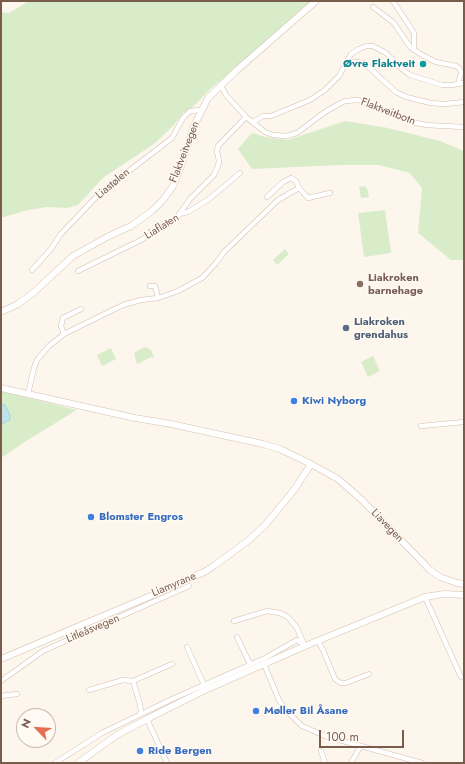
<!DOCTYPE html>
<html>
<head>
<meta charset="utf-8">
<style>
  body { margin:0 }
  #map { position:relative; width:465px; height:764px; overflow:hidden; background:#fdf6ec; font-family:Jost,sans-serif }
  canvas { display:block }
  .frame { position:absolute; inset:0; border:2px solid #7a5c4d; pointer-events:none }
  .north { position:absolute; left:16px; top:708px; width:40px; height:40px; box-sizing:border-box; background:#fffaf3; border:1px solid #cabbb1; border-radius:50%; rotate:295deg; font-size:11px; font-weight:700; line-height:16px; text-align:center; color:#7a5c4d }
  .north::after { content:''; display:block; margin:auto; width:14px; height:18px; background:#e76f51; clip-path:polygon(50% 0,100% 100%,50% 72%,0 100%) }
  .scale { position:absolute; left:319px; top:730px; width:85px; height:18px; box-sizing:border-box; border:2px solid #7a5c4d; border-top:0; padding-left:5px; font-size:12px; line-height:14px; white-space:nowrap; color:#7a5c4d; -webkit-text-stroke:3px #fffaf3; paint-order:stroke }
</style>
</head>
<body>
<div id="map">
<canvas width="465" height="764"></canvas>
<div class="frame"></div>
<div class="north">N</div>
<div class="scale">100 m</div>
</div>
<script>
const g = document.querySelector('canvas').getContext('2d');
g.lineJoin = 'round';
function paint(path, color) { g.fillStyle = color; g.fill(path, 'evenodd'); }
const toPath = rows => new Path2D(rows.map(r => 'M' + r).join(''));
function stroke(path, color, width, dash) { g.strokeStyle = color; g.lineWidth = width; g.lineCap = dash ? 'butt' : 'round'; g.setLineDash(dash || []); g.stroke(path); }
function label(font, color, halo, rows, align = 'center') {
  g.font = font + ' Jost,sans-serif'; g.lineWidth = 3; g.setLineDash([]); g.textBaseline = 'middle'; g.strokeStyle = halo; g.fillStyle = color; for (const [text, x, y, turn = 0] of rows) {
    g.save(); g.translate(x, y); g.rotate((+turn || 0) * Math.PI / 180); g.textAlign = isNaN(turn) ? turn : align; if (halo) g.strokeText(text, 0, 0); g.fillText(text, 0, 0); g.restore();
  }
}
paint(toPath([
  [29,1,320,1,211,88,192,108,184,112,174,125,154,144,104,177,78,205,67,208,46,207,24,211,1,218,1,12,9,13],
  [345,121,388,128,440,141,464,151,464,260,451,260,418,233,422,188,410,173,379,165,340,165,252,169,238,149,252,133,266,137,288,140],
  [365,186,367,190,368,190,369,197,361,198,359,187],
  [385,210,391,253,364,257,358,213],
  [285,249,289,254,277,265,273,260],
  [145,347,151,350,154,357,153,358,151,357,137,364,134,353],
  [111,348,116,359,102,366,97,355],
  [373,356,380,371,368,377,361,362],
  [1,391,77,410,26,441,1,458,1,425,7,421,10,420,10,415,5,405,1,404]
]), '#d8ecc9');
const water = toPath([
  [1,404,5,405,10,415,10,420,7,421,1,425,1,404]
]);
paint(water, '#bfe3e8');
stroke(water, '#a5d3da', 1);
const street = toPath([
  [393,1,414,33,414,50],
  [373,7,394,23,410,47,422,55,436,62,456,66,460,69,461,73,458,84],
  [348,61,364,63,396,92,406,97,431,103,445,104,464,102],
  [221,86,226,95,246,117,265,132,273,135,286,136,297,133,325,112,337,105,345,101,358,100,412,122,426,125,464,127],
  [253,122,263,116,271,116,310,100,325,90,339,76,351,54,359,49,367,46,373,46,386,53,402,69,410,75,442,85,452,85,464,83],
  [267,197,283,182,291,178,296,181,299,188],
  [179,214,188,212,209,199,240,173],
  [32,270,51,249,60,235,99,194,172,138,183,118,190,111,201,110],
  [78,271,137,242,168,225,178,216,190,199,214,175,218,166,219,161,217,151,218,146,246,117],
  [150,286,155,286,158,298],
  [64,334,61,326,63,318,81,309],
  [28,394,34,368,37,360,49,346,64,334,123,305,141,300,158,298,178,291,202,278,216,263,224,252,278,200,290,193,299,188,308,198,330,193],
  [421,426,464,422],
  [425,597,461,677],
  [234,621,267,611,280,613,288,617,297,628,303,642],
  [237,637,250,664],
  [318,641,323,650,335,679,341,683,346,683,369,674],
  [187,647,204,685],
  [264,664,279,700,286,710,302,726,325,736,422,763],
  [1,681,43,651,189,586],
  [133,681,172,664],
  [89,690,123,680,133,681,140,704,141,712,139,715],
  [1,696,17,694],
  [147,719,167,763],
  [321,751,325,763],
  [55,763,102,733,170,700,265,658,297,640,305,646],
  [351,763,360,747]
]);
const secondary = toPath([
  [1,312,18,304,33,293,73,256,107,237,131,226,152,211,163,200,173,186,182,164,193,128,208,98,237,70,316,1],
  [1,388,135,418,171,424,263,444,280,449,311,464,338,479,362,500,430,570,440,577,457,583,464,584],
  [1,659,167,589,206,571,215,565,249,540,266,524,294,490,311,464],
  [78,763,117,735,147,719,203,691,305,646,425,597,444,594,464,595]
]);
stroke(street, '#d1beb0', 5.5);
stroke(secondary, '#d6c0b0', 7);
stroke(street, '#fff', 4.5);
stroke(secondary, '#fff', 6);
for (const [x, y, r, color] of [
  [423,64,4,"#0f9aa8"],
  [360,284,4,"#8d6e63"],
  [346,328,4,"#5c6f8a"],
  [294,401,4,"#3f7fe0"],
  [91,517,4,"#3f7fe0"],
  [256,711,4,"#3f7fe0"],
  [140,751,4,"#3f7fe0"]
]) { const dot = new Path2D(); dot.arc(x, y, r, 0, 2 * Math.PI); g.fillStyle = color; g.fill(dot); stroke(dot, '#fffaf3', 1.5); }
label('bold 11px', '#0d838f', '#fffaf3', [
  ["Øvre Flaktveit",415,64]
], 'right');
label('11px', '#7a5c4d', '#fffaf3', [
  ["Flaktveitbotn",388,112,21],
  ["Flaktveitvegen",185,152,-69],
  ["Liastølen",113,184,-40],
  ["Liaflaten",162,227,-32],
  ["Liavegen",387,526,46],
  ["Liamyrane",174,585,-23],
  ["Litleåsvegen",93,629,-23]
]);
label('bold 11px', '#785e54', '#fffaf3', [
  ["Liakroken",368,278],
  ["barnehage",368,291]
], 'left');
label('bold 11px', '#4e5e75', '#fffaf3', [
  ["Liakroken",354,322],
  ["grendahus",354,335]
], 'left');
label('bold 11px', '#366cbe', '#fffaf3', [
  ["Kiwi Nyborg",302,401],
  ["Blomster Engros",99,517],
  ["Møller Bil Åsane",264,711],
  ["Ride Bergen",148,751]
], 'left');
</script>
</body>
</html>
